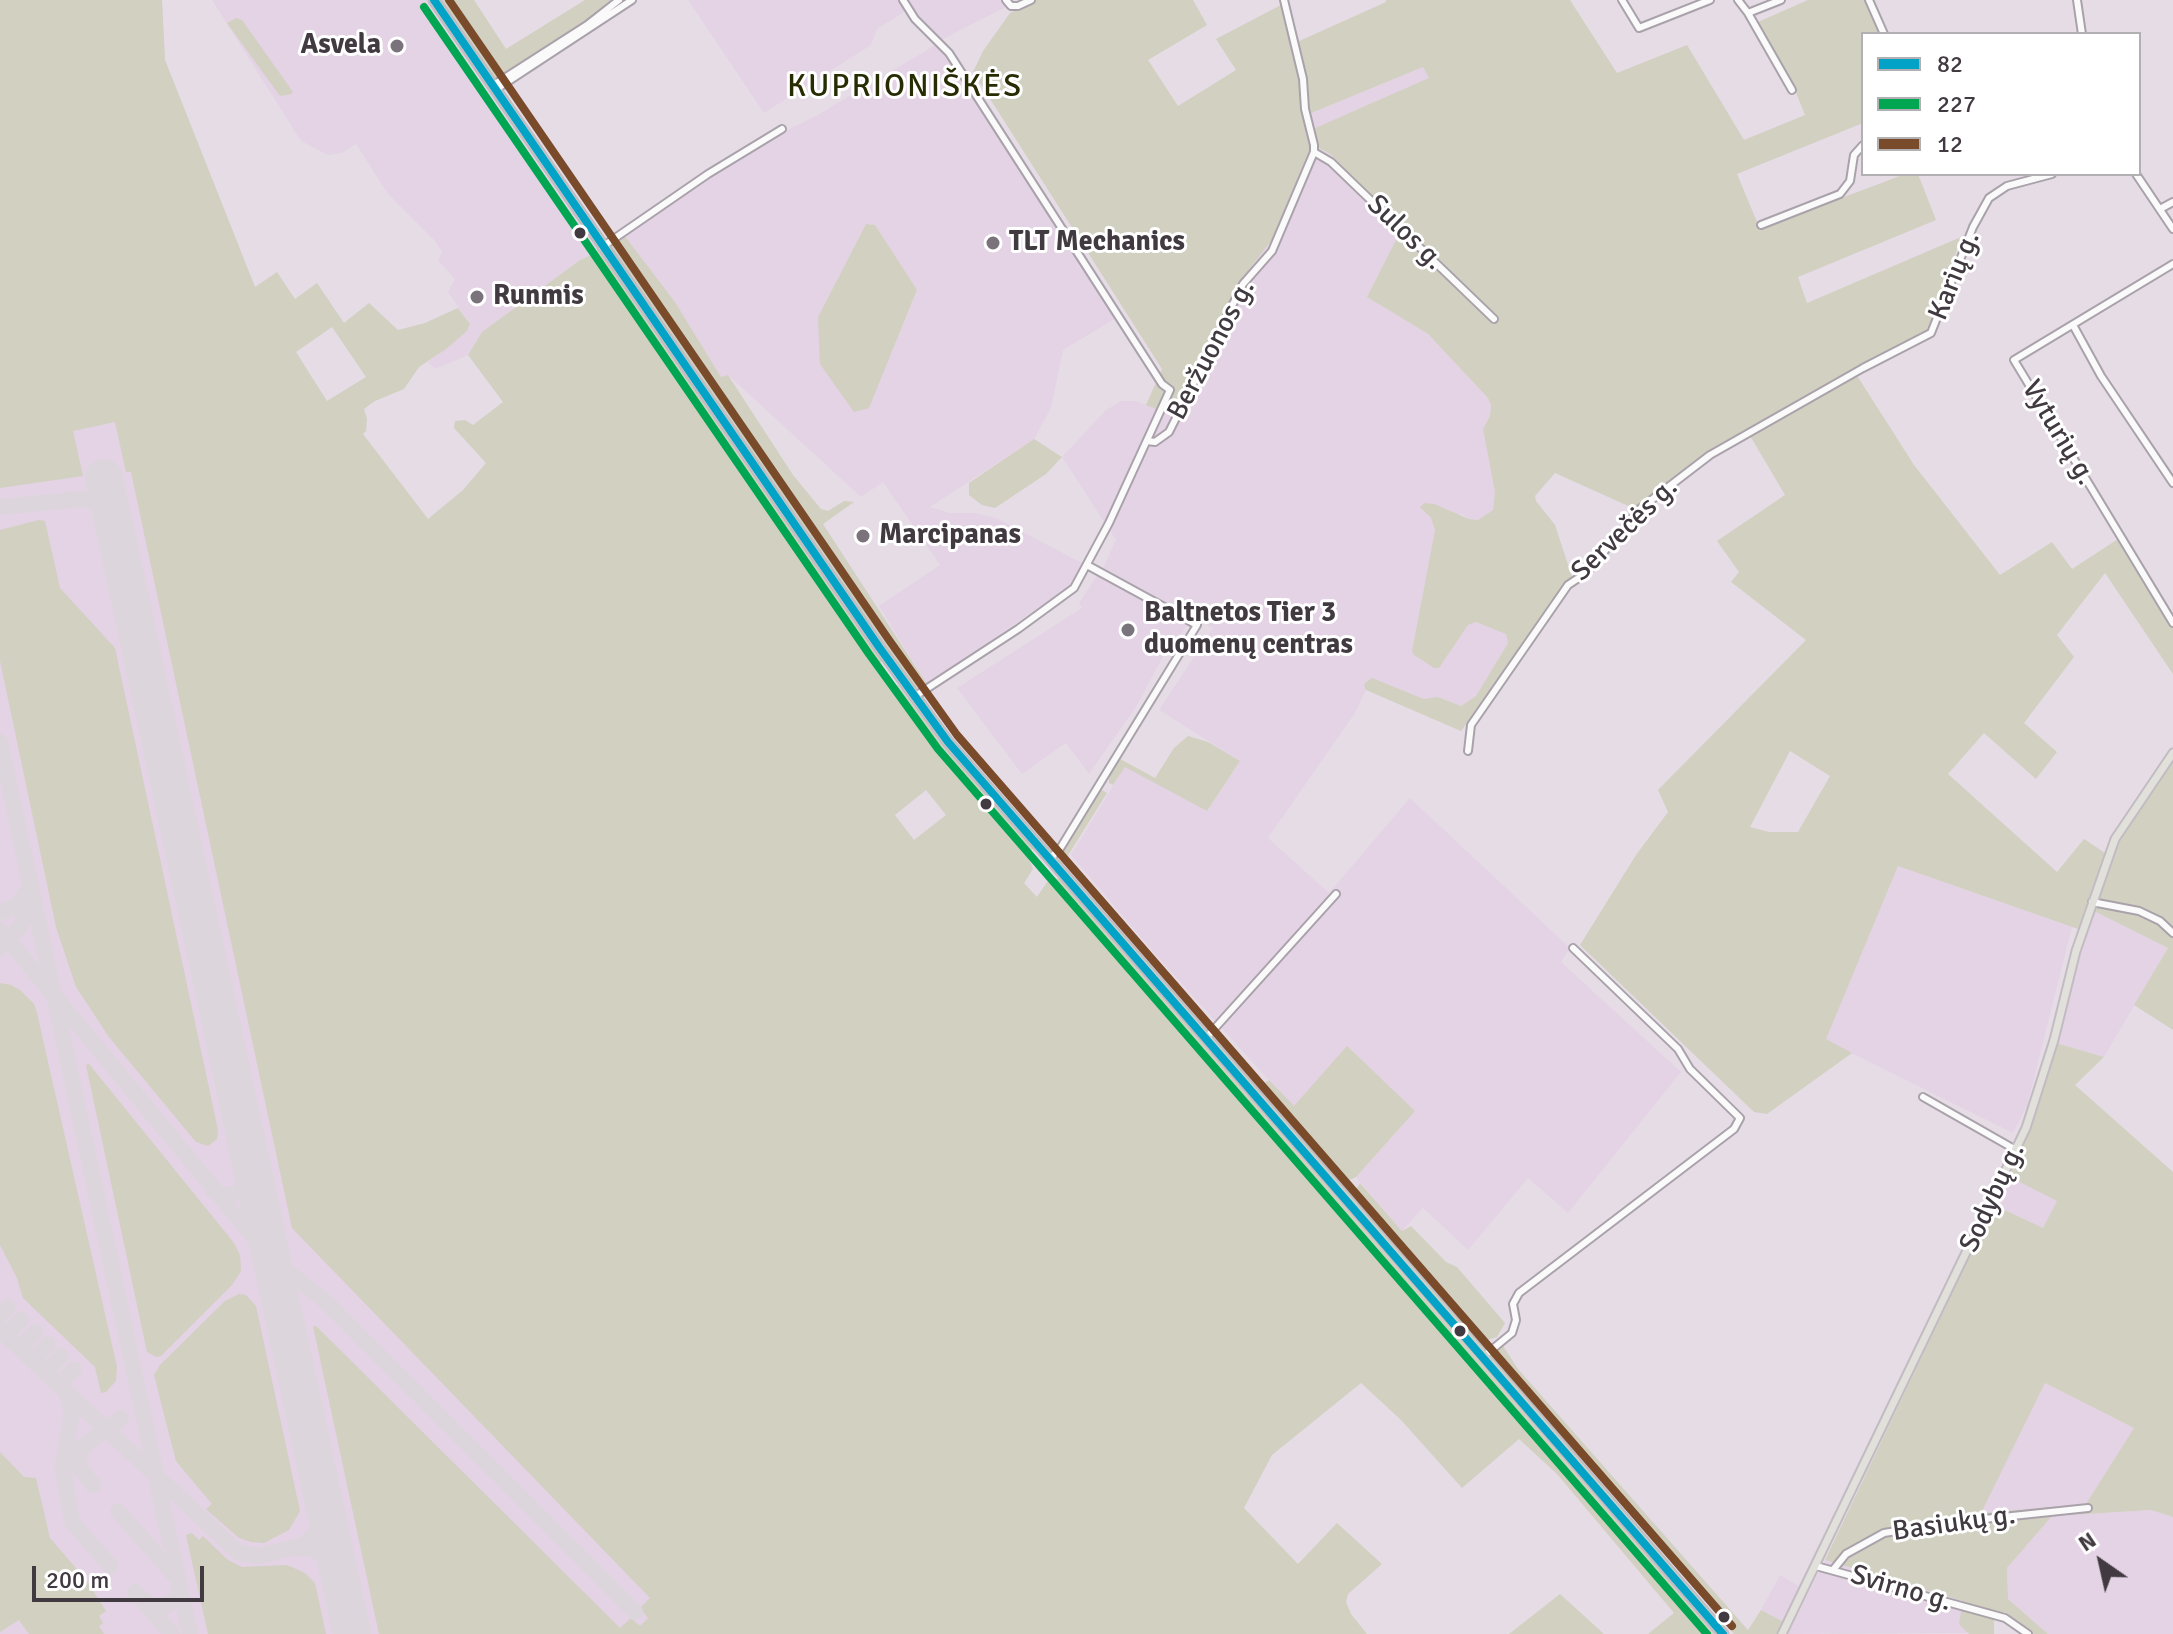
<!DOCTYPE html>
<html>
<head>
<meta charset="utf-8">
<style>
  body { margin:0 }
  #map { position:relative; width:2173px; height:1634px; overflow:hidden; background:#e6dce6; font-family:Signika,sans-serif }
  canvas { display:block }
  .legend { position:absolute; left:1861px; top:32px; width:280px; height:144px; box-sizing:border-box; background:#fff; border:2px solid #b3b0b3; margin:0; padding:10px 14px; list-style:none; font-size:24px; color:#413a41 }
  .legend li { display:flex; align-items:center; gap:16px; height:40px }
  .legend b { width:40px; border:2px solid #b3b0b3 }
  .north { position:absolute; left:2061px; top:1522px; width:80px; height:80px; -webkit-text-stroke:6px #fff; paint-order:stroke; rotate:326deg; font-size:22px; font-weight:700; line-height:32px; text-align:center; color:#413a41 }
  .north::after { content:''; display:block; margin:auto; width:28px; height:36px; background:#413a41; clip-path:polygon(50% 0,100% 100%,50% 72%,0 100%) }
  .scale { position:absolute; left:32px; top:1566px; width:172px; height:36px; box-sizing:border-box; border:4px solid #413a41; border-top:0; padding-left:10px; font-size:24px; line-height:28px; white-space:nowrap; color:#413a41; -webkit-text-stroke:6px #fff; paint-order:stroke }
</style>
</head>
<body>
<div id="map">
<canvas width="2173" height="1634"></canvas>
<ul class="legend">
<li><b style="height:10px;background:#03a3c7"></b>82</li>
<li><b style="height:10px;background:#00a651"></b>227</li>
<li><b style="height:10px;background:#7a4b2a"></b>12</li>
</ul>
<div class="north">N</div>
<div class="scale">200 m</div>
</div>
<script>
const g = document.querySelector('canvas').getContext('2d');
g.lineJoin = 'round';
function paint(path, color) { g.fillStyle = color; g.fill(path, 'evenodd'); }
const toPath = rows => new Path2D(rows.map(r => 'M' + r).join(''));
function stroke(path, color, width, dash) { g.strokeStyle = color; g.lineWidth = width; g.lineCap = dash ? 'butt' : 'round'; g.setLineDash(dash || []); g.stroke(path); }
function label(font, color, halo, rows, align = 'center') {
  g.font = font + ' Signika,sans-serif'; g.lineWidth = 6; g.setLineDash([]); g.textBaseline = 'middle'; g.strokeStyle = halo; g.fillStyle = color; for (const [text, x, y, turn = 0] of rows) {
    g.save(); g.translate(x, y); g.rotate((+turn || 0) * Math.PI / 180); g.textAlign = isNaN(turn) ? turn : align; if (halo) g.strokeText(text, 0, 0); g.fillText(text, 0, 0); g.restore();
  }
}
paint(toPath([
  [0,0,162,0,165,60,255,287,327,402,384,503,903,854,959,809,1039,900,919,1634,0,1634],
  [212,0,429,0,597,248,596,253,580,260,482,332,468,355,435,369,428,362,467,331,470,324,448,292,455,279,438,260,442,252,435,241,388,194,356,144,342,153,328,155,301,141],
  [688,0,899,0,906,11,877,29,871,45,764,113],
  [906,0,1003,0,1006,7,941,40,918,17],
  [937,44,1116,318,1063,350,1051,408,1034,439,930,507,950,513,975,513,996,518,1082,563,1070,586,927,684,879,606,940,565,883,482,861,497,728,375,721,377,675,302,624,235,708,177,775,136,816,116],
  [866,224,875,225,917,291,869,407,818,317],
  [1423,67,1430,79,1313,129,1309,114],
  [1311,146,1330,154,1403,226,1367,297,1428,334,1488,398,1491,405,1490,416,1483,429,1495,492,1493,510,1479,520,1469,519,1462,514,1426,515,1431,518,1435,530,1412,651,1414,655,1434,668,1439,668,1468,625,1476,622,1506,634,1508,643,1476,696,1461,706,1438,697,1424,699,1382,682,1364,684,1366,690,1355,713,1268,838,1329,893,1410,798,1570,948,1561,962,1681,1072,1568,1213,1528,1178,1468,1250,1423,1208,1402,1231,1356,1177,1415,1111,1293,1107,1155,954,1071,855,1125,766,1207,811,1240,761,1159,710,1213,628,1103,568,1116,540,1062,457,1106,410,1122,401,1136,401,1171,414,1245,275,1271,241],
  [1098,574,1188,624,1168,652,1166,651,1136,707,1089,774,1066,743,1022,774,957,688,1082,608,1079,603],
  [1898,866,2072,927,2027,1106,2013,1133,1825,1040],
  [2092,910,2168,948,2104,1057,2056,1043],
  [2008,1176,2058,1201,2043,1228,1994,1205],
  [2045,1383,2134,1428,2086,1505,1980,1513],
  [2151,1510,2173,1517,2173,1634,2048,1634,2008,1599,2007,1568,2052,1516],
  [1825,1560,1964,1601,1970,1633,1788,1634],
  [1780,1575,1802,1588,1784,1622,1761,1610]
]), '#e4d3e4');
paint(toPath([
  [0,0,162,0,165,60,255,287,277,272,295,299,317,283,344,323,369,303,398,330,425,323,458,308,470,324,467,331,446,349,419,367,404,389,375,401,364,409,367,419,366,431,363,434,428,519,463,490,486,463,454,428,455,421,465,420,473,425,503,402,468,355,482,332,580,260,596,253,597,248,882,661,876,666,876,670,889,686,898,685,941,743,1033,848,1028,856,1033,869,1024,883,1037,897,1047,882,1059,878,1557,1446,1714,1634,1648,1634,1674,1613,1557,1474,1519,1439,1462,1488,1401,1420,1361,1383,1272,1455,1244,1508,1298,1564,1337,1523,1382,1564,1348,1594,1346,1602,1351,1614,1367,1634,379,1634,313,1326,316,1326,620,1628,631,1618,640,1626,648,1618,640,1608,650,1598,292,1228,131,472,126,472,115,422,73,431,83,476,0,488],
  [332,327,366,377,327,401,296,352],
  [926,790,946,815,914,840,895,815],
  [440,0,474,0,506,49,585,0,616,0,584,25,567,33,543,51,496,79],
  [1035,0,1193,0,1207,25,1148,60,1178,106,1236,70,1216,39,1281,5,1300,75,1311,146,1271,241,1245,275,1172,415,1146,405,1162,369,973,72,983,51,1010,13],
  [1386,0,1570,0,1617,73,1687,45,1744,140,1805,115,1793,85,1758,22,1808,0,1869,0,1881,34,1863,34,1863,123,1737,174,1760,229,1905,174,1918,174,1936,220,1798,277,1807,303,1961,237,1934,322,1928,331,1742,432,1675,477,1635,509,1555,473,1535,496,1536,501,1555,525,1572,577,1461,731,1366,690,1364,684,1372,678,1424,699,1438,697,1461,706,1476,696,1508,643,1506,634,1476,622,1468,625,1439,668,1434,668,1414,655,1412,651,1435,530,1431,518,1420,507,1425,503,1434,504,1469,519,1478,520,1493,510,1495,492,1483,429,1490,416,1491,405,1488,398,1428,334,1367,297,1403,226,1330,154,1317,147,1313,129,1429,78,1423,67,1309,114,1297,42,1386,2],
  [236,18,242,20,293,92,291,94,280,96,227,23],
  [866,224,875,225,917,290,869,408,854,412,820,364,818,317],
  [624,235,675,302,721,377,728,375,793,475,821,509,828,511,844,501,854,502,823,524,927,684,915,689,610,248],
  [1856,374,1914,465,2000,575,2052,542,2072,569,2118,539,2173,627,2173,674,2105,573,2057,635,2074,657,2024,723,2057,752,2036,779,1984,733,1948,774,2057,872,2084,839,2105,853,2078,929,1898,866,1826,1039,1852,1053,1767,1114,1754,1112,1580,945,1636,855,1668,812,1658,790,1806,640,1731,582,1739,572,1717,541,1785,495,1749,434],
  [1790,751,1830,776,1798,832,1769,832,1750,827],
  [1034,439,1062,457,1046,474,995,508,982,505,969,495,969,483],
  [39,520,45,521,60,588,115,648,218,1130,217,1139,208,1146,196,1142,109,1037,76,987,56,927,0,661,0,530],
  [1188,736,1208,742,1240,761,1207,811,1125,767,1113,785,1109,783,1109,774,1120,759,1155,778,1174,748],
  [2173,758,2173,1030,2134,1005,2168,948,2092,910,2115,848],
  [1102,790,1107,793,1062,865,1061,854,1096,794],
  [0,983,11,985,20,990,34,1004,37,1013,117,1367,116,1381,106,1392,101,1393,95,1367,23,1298,17,1278,0,1245],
  [2056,1043,2104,1057,2075,1085,2173,1172,2173,1517,2151,1510,2052,1516,2007,1568,2008,1599,2048,1634,2031,1634,2005,1612,1994,1612,1994,1634,1969,1634,1959,1624,1963,1601,1825,1560,1994,1205,2043,1228,2057,1201,2008,1176,2032,1122],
  [2045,1383,2134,1428,2086,1504,1981,1513],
  [1347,1046,1415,1111,1356,1177,1345,1182,1341,1180,1265,1092,1263,1084,1269,1080,1294,1106],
  [89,1064,234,1243,240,1255,241,1271,232,1285,161,1356,156,1357,147,1352,86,1065],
  [1360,1183,1402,1231,1411,1226,1446,1262,1457,1267,1505,1323,1497,1337,1487,1340,1473,1330,1355,1196,1355,1192],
  [239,1294,246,1295,256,1306,300,1511,289,1530,264,1543,251,1542,239,1538,206,1509,212,1504,176,1461,154,1375,160,1365,225,1301],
  [1503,1346,1518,1369,1748,1630,1761,1610,1784,1622,1777,1634,1734,1634,1503,1368,1493,1355],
  [0,1452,24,1477,36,1478,50,1538,86,1580,106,1611,99,1616,103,1623,99,1626,104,1634,29,1634,19,1620,0,1632],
  [192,1533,199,1540,203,1536,228,1560,242,1567,287,1565,305,1573,315,1583,326,1634,208,1634,186,1535],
  [1560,1594,1604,1634,1509,1634]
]), '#d1d0c1');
stroke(toPath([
  [0,507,81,499,94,501,113,518],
  [0,742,159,1489],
  [0,912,16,907,28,889],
  [0,930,272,1259,326,1302,635,1612],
  [0,948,20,927,30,897],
  [213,1191,225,1196,240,1192,251,1178,251,1163],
  [0,1316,8,1307],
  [0,1330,239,1553,259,1556,304,1545,322,1526,325,1507],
  [6,1336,21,1319],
  [19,1348,35,1332],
  [32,1361,48,1344],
  [45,1373,61,1356],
  [58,1385,74,1369],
  [84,1445,79,1455,79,1466,93,1485],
  [63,1464,72,1411,66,1393],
  [157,1482,190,1634],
  [118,1511,177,1578],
  [297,1548,312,1549,325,1556,335,1566,340,1578],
  [110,1566,72,1522,63,1468,72,1454,121,1418],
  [135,1592,151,1607,164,1607,176,1600,180,1586],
  [144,1602,172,1634]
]), '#dcd6dc', 16);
stroke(toPath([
  [104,478,352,1634]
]), '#dcd6dc', 38);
const minor = toPath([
  [903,0,915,19,949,53,1162,384,1170,390,1109,523,1074,588,1018,629,914,697],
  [1006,0,1011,6,1018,6,1031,0],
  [1622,0,1639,28,1710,0],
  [1738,0,1748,13,1781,0],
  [1869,0,1884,34],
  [2077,0,2082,34],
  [1748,13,1792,90],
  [492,86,587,25,619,0],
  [495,90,632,0],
  [1314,152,1331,162,1494,319],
  [2136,174,2173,229],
  [2160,209,2173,202],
  [1761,225,1840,194,1850,181,1854,155,1863,145],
  [602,247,708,174,782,129],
  [2173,264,2014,360,2173,623],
  [2073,325,2101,376,2173,483],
  [1147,441,1155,442,1169,432,1243,284,1272,251,1314,152,1314,145,1305,109,1303,79,1284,0],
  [1468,751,1471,725,1568,585,1586,573,1641,508,1710,455,1863,368,1931,333,1973,227,1989,198,2007,186,2052,174],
  [1050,859,1061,847,1197,625,1087,565],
  [2092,902,2139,911,2160,921,2173,933],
  [1206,1038,1336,894],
  [1923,1097,2016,1150],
  [1484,1356,1512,1333,1516,1320,1513,1304,1519,1293,1734,1129,1740,1118,1690,1069,1678,1049,1573,948],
  [1816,1566,2005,1618,2028,1634],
  [1833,1570,1846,1554,1884,1533,1946,1523,2088,1508]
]);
const major = toPath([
  [1782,1634,2026,1128,2054,1040,2076,951,2115,839,2173,753]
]);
const highway = toPath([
  [434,0,879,647,948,742,1484,1356,1723,1634]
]);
stroke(minor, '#a9a2aa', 10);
stroke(major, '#c2bcc2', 11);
stroke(highway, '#c2bcc2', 13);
stroke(minor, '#fbfafb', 6);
stroke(major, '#e1e0db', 7);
stroke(highway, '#d0cfc6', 9);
stroke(toPath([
  [434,0,879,647,948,742,1723,1634]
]), '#03a3c7', 8);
stroke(toPath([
  [424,7,869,654,938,749,1707,1634]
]), '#00a651', 8);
stroke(toPath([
  [449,0,889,640,957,735,1732,1626]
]), '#7a4b2a', 8);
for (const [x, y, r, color] of [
  [397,46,8,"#7b737b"],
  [580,233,7,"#413a41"],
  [993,243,8,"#7b737b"],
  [477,297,8,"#7b737b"],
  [863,536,8,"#7b737b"],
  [1128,630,8,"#7b737b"],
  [986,804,7,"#413a41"],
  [1460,1331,7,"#413a41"],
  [1724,1617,7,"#413a41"]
]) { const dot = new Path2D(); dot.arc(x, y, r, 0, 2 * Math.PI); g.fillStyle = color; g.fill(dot); stroke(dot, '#fff', 3); }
label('bold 28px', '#413a41', '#fff', [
  ["Asvela",381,46,"right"],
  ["TLT Mechanics",1009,243],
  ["Runmis",493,297],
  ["Marcipanas",879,536],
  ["Baltnetos Tier 3",1144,614],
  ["duomenų centras",1144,646]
], 'left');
label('28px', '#413a41', '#fff', [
  ["Sulos g.",1405,233,44],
  ["Karių g.",1955,276,-68],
  ["Beržuonos g.",1212,350,-62],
  ["Vyturių g.",2058,433,59],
  ["Servečės g.",1625,530,-44],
  ["Sodybų g.",1993,1198,-65],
  ["Basiukų g.",1954,1524,-8],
  ["Svirno g.",1901,1589,16]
]);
g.letterSpacing = '2px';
label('32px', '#282c03', '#fff', [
  ["KUPRIONIŠKĖS",905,88]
]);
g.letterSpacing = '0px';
</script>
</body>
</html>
